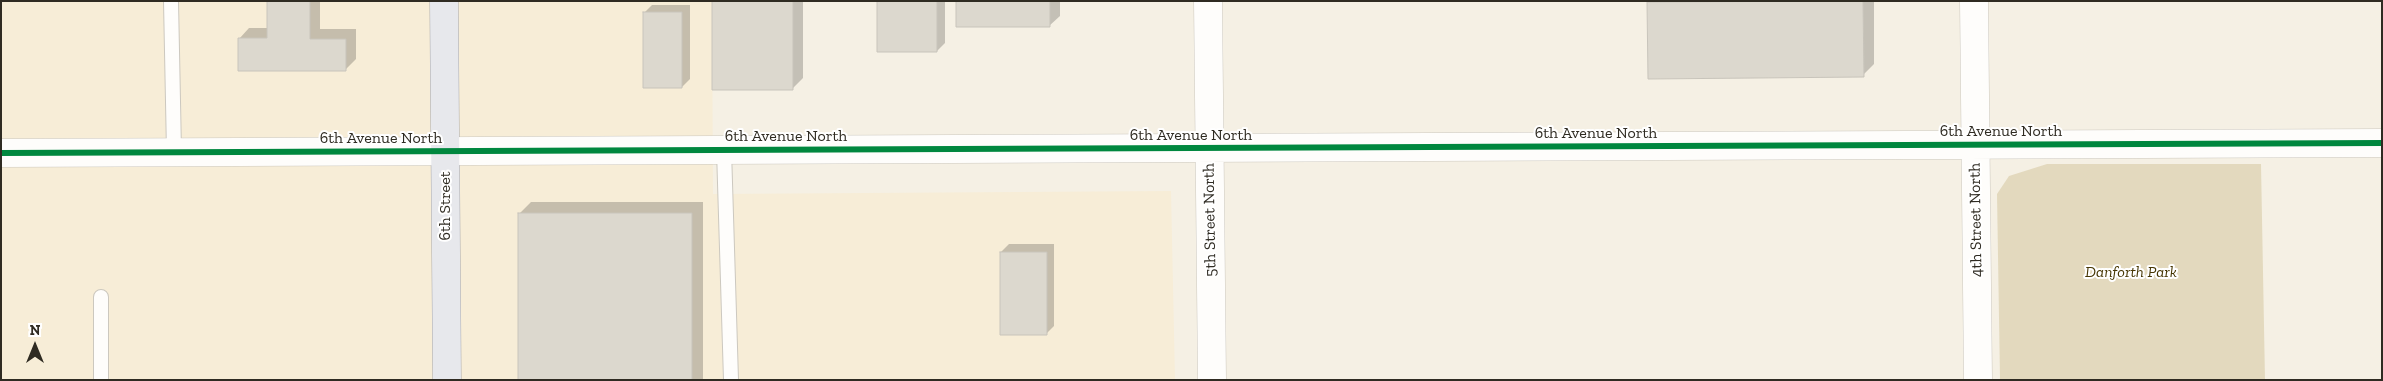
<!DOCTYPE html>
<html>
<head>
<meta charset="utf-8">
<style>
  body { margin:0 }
  #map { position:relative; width:2383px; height:381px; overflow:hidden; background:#f5f0e4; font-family:"Zilla Slab",serif }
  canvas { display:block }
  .frame { position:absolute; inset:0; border:2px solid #2f2b22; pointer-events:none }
  .north { position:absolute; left:10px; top:321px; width:50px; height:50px; -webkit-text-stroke:4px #fff; paint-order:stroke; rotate:0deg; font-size:14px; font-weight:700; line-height:20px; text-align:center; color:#2f2b22 }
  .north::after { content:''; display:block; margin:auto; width:18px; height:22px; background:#2f2b22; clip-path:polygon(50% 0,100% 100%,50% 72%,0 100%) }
</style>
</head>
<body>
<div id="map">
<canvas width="2383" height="381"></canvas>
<div class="frame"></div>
<div class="north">N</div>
</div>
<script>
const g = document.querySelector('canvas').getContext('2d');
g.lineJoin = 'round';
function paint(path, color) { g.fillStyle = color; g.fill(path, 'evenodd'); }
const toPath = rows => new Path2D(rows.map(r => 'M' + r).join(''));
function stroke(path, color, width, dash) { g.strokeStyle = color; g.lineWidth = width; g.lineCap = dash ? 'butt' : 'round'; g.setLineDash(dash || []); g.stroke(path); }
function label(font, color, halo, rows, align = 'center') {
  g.font = font + ' "Zilla Slab",serif'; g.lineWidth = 4; g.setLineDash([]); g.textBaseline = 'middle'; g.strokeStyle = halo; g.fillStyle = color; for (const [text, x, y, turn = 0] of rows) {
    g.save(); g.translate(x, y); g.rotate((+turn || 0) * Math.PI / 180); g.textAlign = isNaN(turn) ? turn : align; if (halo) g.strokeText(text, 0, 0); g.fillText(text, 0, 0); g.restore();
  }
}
paint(toPath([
  [1,1,712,1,713,194,1171,191,1175,380,1,380]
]), '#f7edd7');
paint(toPath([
  [2047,164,2261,164,2265,380,2000,380,1997,194,2009,176]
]), '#e3d9be');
paint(toPath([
  [268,1,320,1,320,29,356,29,356,59,345,70,239,39,249,28,268,28],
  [713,1,803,1,803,78,793,88],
  [878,1,945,1,945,43,937,51],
  [957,1,1060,1,1060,16,1049,26],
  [1649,1,1874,1,1874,64,1863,75],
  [652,5,690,5,690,79,682,87,644,13],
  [531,202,703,202,703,380,519,380,519,214],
  [1009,244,1054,244,1054,326,1046,334,1001,252]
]), '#0003');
const building = toPath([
  [267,1,310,1,310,39,346,39,346,71,238,71,238,38,267,38,267,1],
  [712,1,793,1,793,90,712,90,712,1],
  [877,1,937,1,937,52,877,52,877,1],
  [956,1,1050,1,1050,27,956,27,956,1],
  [1863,1,1864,77,1648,79,1647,2,1863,1],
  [643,12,682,12,682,88,643,88,643,12],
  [518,213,692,213,692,380,518,380,518,213],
  [1000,252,1047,252,1047,335,1000,335,1000,252]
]);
paint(building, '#dcd8ce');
stroke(building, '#c8c4bb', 1);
const service = toPath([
  [171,1,174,152],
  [724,150,731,380],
  [101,297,101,380]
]);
const minor = toPath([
  [1208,1,1212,380],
  [1974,1,1978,380],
  [1,153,2382,143]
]);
const primary = toPath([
  [444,1,447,380]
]);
stroke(service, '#ccc8bf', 16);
stroke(minor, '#ccc8bf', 29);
stroke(primary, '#aaaaad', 29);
stroke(service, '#fefdfb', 14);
stroke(minor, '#fefdfb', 28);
stroke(primary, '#e7e8ec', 28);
stroke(toPath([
  [1,153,2382,143]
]), '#00873e', 6);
label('16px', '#2f2b22', '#fff', [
  ["6th Avenue North",2001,131],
  ["6th Avenue North",1596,133],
  ["6th Avenue North",1191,135],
  ["6th Avenue North",786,136],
  ["6th Avenue North",381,138],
  ["6th Street",445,206,-90],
  ["5th Street North",1210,220,-91],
  ["4th Street North",1976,220,-91]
]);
label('italic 16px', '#463603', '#fff', [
  ["Danforth Park",2131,272]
]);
</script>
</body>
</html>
